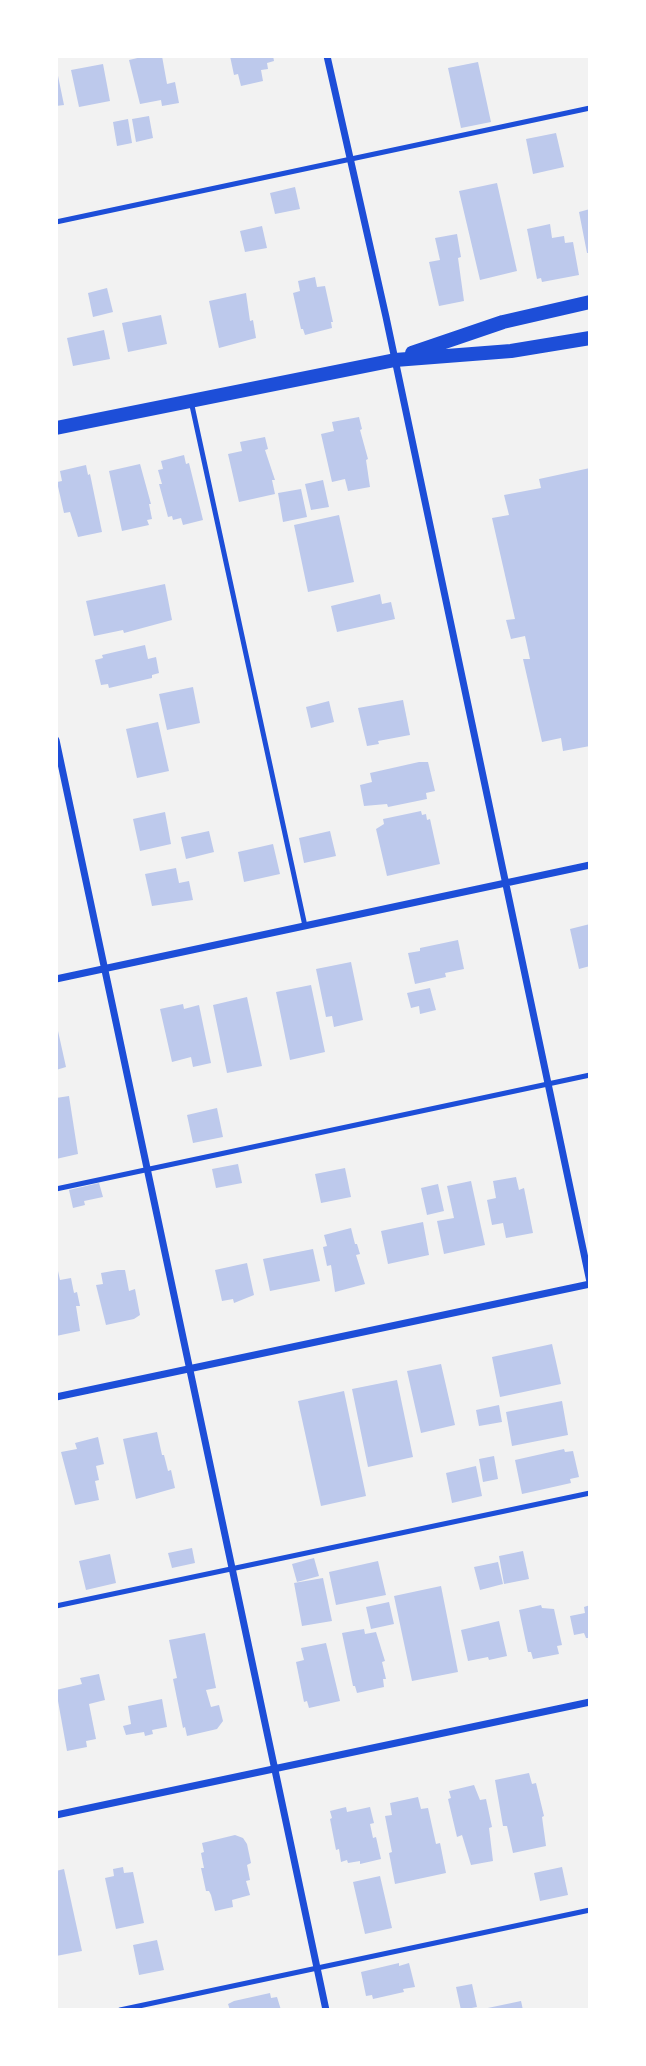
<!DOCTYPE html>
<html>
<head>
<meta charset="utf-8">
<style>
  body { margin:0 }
  #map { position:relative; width:646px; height:2066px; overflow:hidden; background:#f2f2f2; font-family:Rubik,sans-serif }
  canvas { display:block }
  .frame { position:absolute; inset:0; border:58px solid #fff; pointer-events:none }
</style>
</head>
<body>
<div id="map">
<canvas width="646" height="2066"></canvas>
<div class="frame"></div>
</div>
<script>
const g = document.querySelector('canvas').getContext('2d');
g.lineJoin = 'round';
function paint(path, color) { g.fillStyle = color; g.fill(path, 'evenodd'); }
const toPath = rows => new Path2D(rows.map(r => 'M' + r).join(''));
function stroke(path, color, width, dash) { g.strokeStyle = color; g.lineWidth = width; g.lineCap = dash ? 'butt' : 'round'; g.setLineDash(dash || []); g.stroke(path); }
paint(toPath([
  [146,56,162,56,167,84,175,82,179,103,162,106,161,100,140,104,129,60],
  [230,56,273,56,274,61,267,63,268,69,261,70,263,81,241,86,238,74,234,75],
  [478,62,491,122,461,128,448,68],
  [103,64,110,101,79,107,71,70],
  [57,71,64,105,56,106,56,72],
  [149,116,153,138,136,142,132,119],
  [128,119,132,143,117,146,113,122],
  [556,133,564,167,533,174,526,139],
  [497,183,517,271,480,280,459,191],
  [295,187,300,209,275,214,270,193],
  [590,209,590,253,587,253,579,212],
  [550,224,552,238,564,236,565,243,573,242,579,275,542,282,541,278,537,279,527,229],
  [262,226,267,248,245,252,240,231],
  [457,234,461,257,458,258,464,301,439,306,429,262,440,260,435,238],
  [315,277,317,287,325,286,333,322,331,322,332,328,305,335,303,329,301,329,293,293,300,291,298,281],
  [107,288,113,312,93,317,88,293],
  [246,293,250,321,253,320,256,338,219,348,209,301],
  [161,315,167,344,128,352,122,323],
  [104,330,110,359,73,366,67,338],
  [359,417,362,429,360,430,368,459,366,460,370,487,348,491,345,479,332,482,321,434,334,431,332,422],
  [265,437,268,449,265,450,275,480,272,480,275,494,239,502,228,454,242,451,240,442],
  [184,455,186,464,189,463,203,520,183,525,181,518,173,520,172,516,168,517,159,484,162,484,158,470,163,469,161,461],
  [140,464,151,504,149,504,152,519,147,520,149,525,122,531,109,471],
  [86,465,88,475,90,474,102,532,78,537,70,512,64,513,57,482,62,481,60,471],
  [590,468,590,746,563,751,561,738,542,742,523,659,530,659,525,636,511,639,506,620,515,619,492,518,509,515,504,495,541,488,539,479],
  [323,480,329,507,311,510,305,484],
  [301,489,307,517,283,522,278,493],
  [339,515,354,582,308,592,294,525],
  [165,584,172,620,124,633,123,630,94,636,86,601],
  [380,594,382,604,391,602,395,619,337,632,331,606],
  [145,645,148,659,156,657,159,673,152,675,152,678,109,688,108,684,101,685,95,660,103,658,102,655],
  [193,687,200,723,167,730,159,694],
  [403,700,410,735,378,741,379,744,367,746,358,708],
  [329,701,334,722,311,728,306,707],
  [158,722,169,771,137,778,126,729],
  [419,762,428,762,435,791,426,793,427,799,388,807,387,804,364,806,360,785,372,782,370,773],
  [421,811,422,815,426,814,427,820,430,819,440,864,387,876,376,829,384,824,383,819],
  [165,812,171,844,140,851,133,819],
  [209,831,214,852,186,859,181,837],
  [330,831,336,856,304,863,299,838],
  [273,844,280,874,244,882,238,852],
  [176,868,179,883,189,881,193,900,152,906,145,874],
  [590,924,590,966,579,969,570,929],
  [458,940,464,969,445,973,446,977,415,984,408,953,420,951,420,948],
  [351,962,363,1020,334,1027,332,1016,326,1017,316,969],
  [311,985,325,1052,290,1060,276,992],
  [430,988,436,1010,420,1014,419,1006,411,1008,407,993],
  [247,997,262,1066,227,1073,213,1005],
  [183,1004,184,1009,199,1005,211,1063,193,1067,191,1057,172,1062,160,1009],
  [58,1031,66,1067,56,1070,56,1032],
  [69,1096,78,1154,56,1159,56,1098],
  [217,1108,223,1137,193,1143,187,1115],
  [238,1164,242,1183,216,1188,212,1169],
  [345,1168,351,1197,321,1203,315,1174],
  [516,1177,519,1190,524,1188,533,1233,506,1238,503,1223,492,1225,487,1200,496,1198,493,1181],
  [471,1181,485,1245,444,1254,437,1221,454,1218,447,1186],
  [99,1183,103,1197,84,1201,85,1205,73,1208,69,1190],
  [438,1184,444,1211,427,1215,421,1188],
  [423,1222,429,1255,388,1264,381,1231],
  [351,1228,355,1244,357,1244,360,1254,356,1255,365,1284,335,1292,331,1265,327,1266,323,1247,327,1246,324,1235],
  [313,1249,320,1281,270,1291,263,1259],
  [247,1263,254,1295,234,1303,233,1299,222,1301,215,1270],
  [118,1270,125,1270,129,1291,135,1289,140,1315,134,1319,106,1325,96,1285,103,1284,101,1273],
  [58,1271,60,1280,71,1278,74,1293,77,1292,80,1306,76,1306,80,1331,56,1336,56,1272],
  [552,1344,561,1384,500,1397,492,1357],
  [441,1364,455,1425,421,1433,407,1371],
  [397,1380,413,1457,368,1467,352,1389],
  [344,1391,366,1496,321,1506,298,1401],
  [562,1401,568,1435,512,1446,506,1412],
  [499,1405,502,1422,479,1426,476,1410],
  [157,1432,162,1455,164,1455,168,1471,171,1470,175,1488,136,1499,123,1439],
  [98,1437,104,1464,96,1466,99,1480,95,1481,99,1500,75,1505,61,1452,77,1449,75,1443],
  [564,1449,565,1452,573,1451,579,1477,570,1479,571,1483,522,1494,515,1460],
  [494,1456,498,1479,483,1482,479,1459],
  [476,1466,482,1496,452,1503,446,1473],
  [192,1548,195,1563,172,1568,168,1553],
  [523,1551,529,1579,504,1584,499,1556],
  [110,1554,116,1583,86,1590,79,1561],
  [314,1558,319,1576,297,1582,292,1564],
  [378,1561,386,1595,336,1605,329,1572],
  [498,1562,503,1584,480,1590,474,1567],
  [323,1578,332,1621,302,1626,294,1583],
  [441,1586,458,1672,412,1681,394,1596],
  [389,1602,394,1624,371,1629,366,1607],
  [541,1605,542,1608,554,1609,562,1645,557,1646,559,1654,533,1659,531,1652,528,1652,519,1610],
  [590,1605,590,1638,586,1638,584,1633,574,1635,570,1616,585,1613,584,1607],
  [499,1621,507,1656,489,1660,488,1657,468,1661,461,1630],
  [364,1629,365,1634,376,1632,385,1661,382,1662,386,1679,383,1679,384,1687,357,1693,355,1686,353,1686,342,1633],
  [205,1633,216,1688,206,1690,211,1707,219,1705,223,1721,217,1729,187,1736,185,1727,183,1728,173,1679,177,1678,169,1640],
  [326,1643,340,1701,309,1708,307,1701,304,1702,296,1662,304,1660,301,1648],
  [99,1674,105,1700,89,1704,96,1739,86,1741,87,1747,67,1751,56,1690,82,1684,80,1678],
  [162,1699,167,1727,152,1730,153,1734,145,1736,144,1732,126,1735,123,1726,131,1724,128,1706],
  [529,1773,532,1784,536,1783,544,1816,542,1817,546,1846,513,1853,507,1826,503,1826,495,1780],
  [474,1785,480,1800,486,1799,492,1827,489,1828,493,1861,471,1865,462,1835,457,1837,448,1799,451,1798,449,1791],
  [418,1797,421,1809,428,1808,436,1844,440,1843,446,1873,395,1884,389,1853,392,1852,385,1816,392,1815,390,1803],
  [346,1807,347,1812,370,1807,374,1823,370,1824,373,1838,376,1837,381,1859,360,1864,360,1861,348,1863,347,1860,341,1862,339,1849,336,1850,330,1819,332,1818,330,1811],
  [235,1835,243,1838,247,1844,251,1863,247,1865,250,1880,246,1881,250,1895,232,1900,233,1907,215,1911,211,1895,209,1891,206,1891,201,1868,204,1868,201,1853,204,1852,202,1843],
  [123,1867,124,1873,133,1872,144,1923,116,1929,105,1878,114,1876,113,1869],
  [562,1867,568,1895,540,1901,534,1873],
  [64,1869,82,1951,56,1956,56,1871],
  [380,1876,392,1928,365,1934,353,1882],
  [157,1940,164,1970,139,1975,133,1945],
  [399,1963,399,1966,409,1963,415,1987,403,1989,404,1992,373,1999,372,1995,366,1996,361,1972],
  [472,1984,477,2007,461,2010,456,1987],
  [270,1993,271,1998,277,1997,281,2010,230,2010,228,2004,234,2001],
  [521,2001,523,2010,483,2010,483,2009]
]), '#bdc9ec');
stroke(toPath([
  [56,222,590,108],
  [191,401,305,926],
  [56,1189,590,1075],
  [56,1606,590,1493],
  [120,2010,590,1910]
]), '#1d4ed8', 5);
stroke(toPath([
  [327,56,386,317,590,1282],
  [56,740,326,2010],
  [56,979,590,865],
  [56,1397,590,1284],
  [56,1815,590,1702]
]), '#1d4ed8', 7);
stroke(toPath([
  [412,353,503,322,590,302],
  [56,428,395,360,511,351,590,338]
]), '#1d4ed8', 14);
</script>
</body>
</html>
